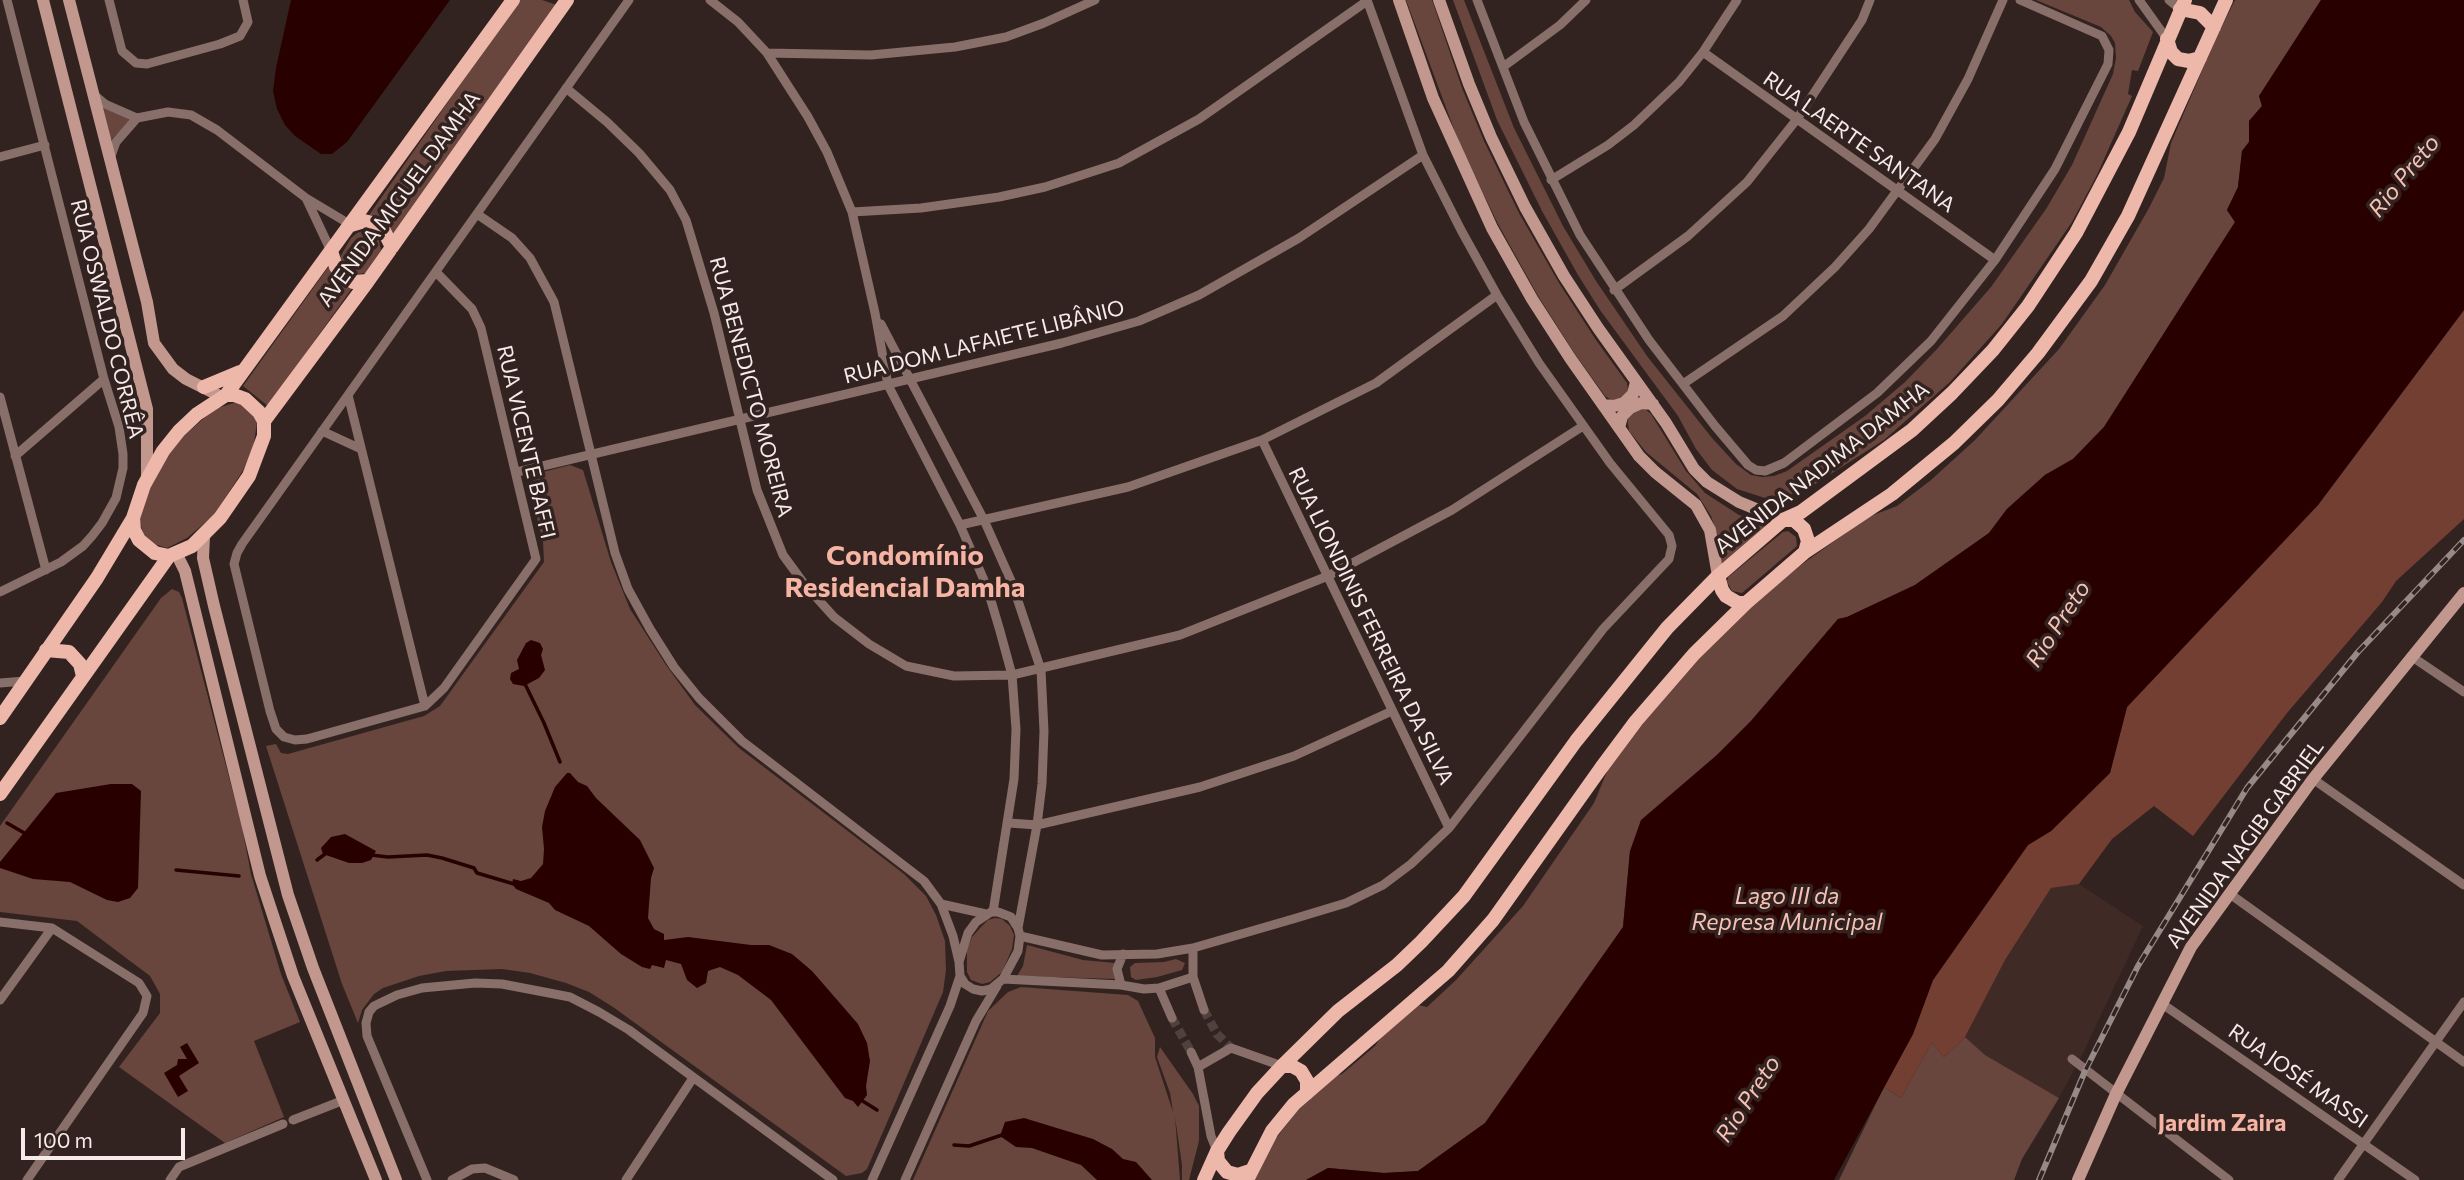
<!DOCTYPE html>
<html>
<head>
<meta charset="utf-8">
<style>
  body { margin:0 }
  #map { position:relative; width:2464px; height:1180px; overflow:hidden; background:#322320; font-family:Commissioner,sans-serif }
  canvas { display:block }
  .scale { position:absolute; left:21px; top:1128px; width:164px; height:32px; box-sizing:border-box; border:4px solid #f6ebe9; border-top:0; padding-left:9px; font-size:21px; line-height:24px; white-space:nowrap; color:#f6ebe9; -webkit-text-stroke:5px #322320; paint-order:stroke }
</style>
</head>
<body>
<div id="map">
<canvas width="2464" height="1180"></canvas>
<div class="scale">100 m</div>
</div>
<script>
const g = document.querySelector('canvas').getContext('2d');
g.lineJoin = 'round';
function paint(path, color) { g.fillStyle = color; g.fill(path, 'evenodd'); }
const toPath = rows => new Path2D(rows.map(r => 'M' + r).join(''));
function stroke(path, color, width, dash) { g.strokeStyle = color; g.lineWidth = width; g.lineCap = dash ? 'butt' : 'round'; g.setLineDash(dash || []); g.stroke(path); }
function label(font, color, halo, rows, align = 'center') {
  g.font = font + ' Commissioner,sans-serif'; g.lineWidth = 7; g.setLineDash([]); g.textBaseline = 'middle'; g.strokeStyle = halo; g.fillStyle = color; for (const [text, x, y, turn = 0] of rows) {
    g.save(); g.translate(x, y); g.rotate((+turn || 0) * Math.PI / 180); g.textAlign = isNaN(turn) ? turn : align; if (halo) g.strokeText(text, 0, 0); g.fillText(text, 0, 0); g.restore();
  }
}
paint(toPath([
  [2079,884,2143,926,2083,1053,2059,1098,1985,1055,1965,1037,2005,960,2051,888]
]), '#3f2a25');
paint(toPath([
  [519,0,542,0,557,5,392,237,367,218],
  [1406,0,1432,0,1462,88,1484,141,1519,213,1559,283,1596,340,1627,383,1628,390,1625,397,1619,401,1611,400,1605,396,1575,354,1538,296,1498,224,1461,148],
  [1453,0,1464,0,1514,128,1563,226,1596,281,1647,356,1712,438,1736,464,1751,475,1762,477,1774,476,1787,471,1865,416,1905,382,1937,349,1991,287,2046,209,2072,165,2113,74,2116,58,2115,43,2111,36,2101,27,2036,0,2129,0,2135,12,2153,32,2138,71,2132,70,2128,94,2132,96,2097,175,2072,222,2002,324,1950,382,1884,440,1815,484,1786,497,1765,498,1737,489,1712,470,1696,449,1678,416,1600,310,1578,275,1542,211,1497,120],
  [2235,0,2321,0,2259,96,2262,106,2249,121,2249,142,2242,151,2238,187,2227,210,2235,222,2104,427,2073,459,2045,475,2007,509,1989,533,1915,585,1847,617,1838,619,1751,721,1718,754,1630,851,1623,927,1485,1123,1418,1171,1384,1173,1328,1168,1306,1180,1254,1180,1277,1137,1304,1102,1332,1077,1342,1074,1375,1046,1383,1034,1418,1005,1427,1007,1456,980,1523,906,1594,803,1608,769,1649,713,1698,658,1750,607,1801,565,1868,517,1897,506,1931,480,1975,440,2059,349,2105,285,2149,208,2164,178,2171,143,2216,38],
  [100,106,132,119,109,142],
  [366,230,378,236,381,250,365,273,351,275,340,261,340,257,351,238,357,233],
  [329,266,355,284,268,406,243,386],
  [234,403,242,405,254,416,257,423,253,449,242,472,214,515,187,538,167,548,157,545,144,536,139,519,149,489,168,455,184,436,214,409],
  [1634,409,1645,409,1651,414,1686,471,1705,493,1739,515,1768,524,1722,564,1715,528,1711,516,1697,494,1646,452,1629,431,1627,416],
  [570,465,583,470,611,562,630,609,666,665,695,705,739,748,904,874,926,896,936,915,945,941,946,970,943,992,867,1169,862,1173,846,1176,613,1007,589,992,566,983,530,973,502,969,446,971,419,976,383,988,374,994,362,1010,358,1023,342,984,266,746,276,744,281,753,288,754,424,716,440,706,544,562,543,542,530,490,534,479,543,472],
  [1788,531,1796,537,1797,546,1742,593,1732,591,1727,582,1728,577,1783,532],
  [172,589,179,592,182,598,242,827,251,874,281,974,300,1022,254,1041,284,1117,225,1143,119,1067,160,1013,160,994,150,976,77,921,0,912,0,826,161,598],
  [995,918,1002,919,1010,926,1014,935,1012,949,1002,972,990,982,982,984,971,980,967,972,967,950,972,937,981,927,988,920],
  [1027,945,1083,960,1115,963,1115,979,1017,976,1023,966],
  [1176,959,1185,963,1182,970,1157,977,1136,980,1131,977,1130,967,1135,963,1164,962],
  [1021,987,1128,995,1138,1001,1155,1038,1155,1057,1173,1112,1170,1093,1157,1057,1160,1047,1193,1094,1199,1106,1199,1141,1189,1180,1182,1180,1182,1165,1175,1117,1180,1180,913,1180,988,1011,1008,992],
  [1965,1037,1985,1055,2059,1098,2022,1159,2014,1180,1839,1180,1884,1087,1901,1098,1932,1042,1944,1057]
]), '#68453d');
paint(toPath([
  [2464,310,2464,519,2396,581,2382,602,2287,713,2193,836,2154,806,2112,839,2079,884,2051,888,2005,960,1965,1037,1944,1057,1932,1042,1901,1098,1884,1087,1913,1034,1933,980,2028,845,2051,831,2110,773,2127,707,2318,505]
]), '#743f33');
paint(toPath([
  [291,0,450,0,347,142,332,154,321,154,295,136,285,125,277,109,273,91,276,68],
  [2321,0,2464,0,2464,310,2318,505,2127,707,2110,773,2051,831,2028,845,1933,980,1913,1034,1834,1180,1306,1180,1328,1168,1384,1173,1418,1171,1485,1123,1623,927,1630,851,1641,820,1718,754,1751,721,1838,619,1847,617,1915,585,1989,533,2007,509,2045,475,2073,459,2104,427,2235,222,2227,210,2238,187,2242,151,2249,142,2249,121,2262,106,2259,96],
  [531,640,540,643,543,649,541,655,545,670,539,678,524,686,513,684,510,679,511,673,519,669,517,660,526,643],
  [567,773,570,773,578,782,587,786,596,798,640,840,654,868,651,878,648,918,654,929,664,934,664,940,688,937,751,945,769,945,792,954,812,971,858,1024,867,1043,870,1061,866,1086,867,1095,858,1107,853,1101,845,1098,771,1000,738,975,720,967,708,971,706,983,697,988,687,980,681,964,666,960,664,968,652,965,650,969,642,967,621,954,589,926,555,910,549,903,516,889,512,884,513,879,521,881,531,878,543,864,544,849,542,827,545,811,555,787],
  [111,784,132,784,141,791,138,888,130,898,118,902,107,900,70,882,33,879,0,868,0,862,56,793],
  [345,834,376,851,371,860,362,863,349,863,323,854,321,848,331,837],
  [187,1043,199,1063,179,1076,188,1091,178,1097,164,1073,177,1065,178,1059,187,1059,180,1047],
  [1024,1118,1093,1139,1112,1149,1123,1159,1136,1162,1152,1180,1097,1180,1081,1165,1032,1148,1016,1147,1000,1136,1005,1122]
]), '#290000');
stroke(toPath([
  [525,684,544,723,560,762],
  [7,823,26,834],
  [371,855,388,857,427,855,442,858,474,868,477,873,514,884],
  [317,860,325,854],
  [176,870,239,876],
  [861,1100,877,1110],
  [954,1145,969,1146,1002,1135]
]), '#290000', 3.5);
stroke(toPath([
  [1204,1010,1217,1034,1231,1048],
  [1172,1018,1191,1052]
]), '#4f413e', 9, [9, 4.5]);
stroke(toPath([
  [109,0,122,51,136,63,147,64,220,44,240,36,248,22,243,0],
  [710,0,738,22,767,53,808,117,827,152,852,212,875,313,888,385,960,525,987,587,1000,631,1012,675,1016,729,1014,779,993,912],
  [1477,0,1524,122,1580,235,1649,340,1715,426,1748,465,1756,470,1765,471,1784,463,1877,393,1931,341,1995,260,2055,169,2108,64,2109,50,2102,36,2020,0],
  [2139,0,2167,39],
  [2169,0,2180,9],
  [1703,52,1995,260],
  [767,53,871,55,955,47,1006,37,1044,23,1095,0],
  [1503,67,1560,25,1586,0],
  [566,88,607,122,639,153,670,190,686,220,714,313,757,490,783,555,805,585,834,617,869,644,906,666,954,676,1012,675,1180,635,1328,576,1452,510,1583,426],
  [93,94,105,104,137,118],
  [111,156,116,142,137,118,168,112,191,115,217,130,306,198,351,225],
  [0,157,45,145],
  [1551,180,1608,145,1634,125,1679,82,1703,52,1737,0],
  [307,200,331,251],
  [852,212,921,208,999,197,1045,187,1119,163,1199,119,1367,1],
  [477,214,512,238,530,258,554,302,615,553,628,589,650,629,674,667,699,698,742,741,924,881,941,904,953,936,959,962],
  [436,272,472,309,481,328,536,559,444,688,425,706,307,739,295,740,284,737,276,729,270,711,234,564,237,553,242,544,629,0],
  [1614,290,1688,236,1747,182,1797,119,1862,20,1870,0],
  [881,324,984,520,1012,583,1041,670,1044,731,1042,784,1037,825,1018,928],
  [1683,384,1783,316,1835,267,1869,229,1935,139,1968,79,2003,0],
  [348,395,425,706],
  [0,397,46,570],
  [322,431,361,449],
  [1262,440,1449,828],
  [15,456,104,379],
  [517,472,1062,343,1139,321,1199,295,1299,238,1423,155],
  [960,525,1128,487,1262,440,1376,383,1497,295],
  [0,592,61,562,83,546,92,536,102,523,116,498,123,468,123,454,119,427,104,379,7,0],
  [2411,656,2464,692],
  [0,683,25,681],
  [2313,779,2464,885],
  [1009,823,1037,825,1200,787,1294,756,1392,711],
  [2230,894,2464,1062],
  [941,904,986,914],
  [0,922,52,928,139,983,147,996,143,1013,27,1180],
  [1020,936,1102,955,1157,954,1193,948,1293,919,1346,903,1383,885,1411,864,1449,828,1603,629,1669,559,1672,546,1669,535,1610,463,1539,363,1497,295,1461,230,1423,155,1367,0],
  [1193,948,1193,977,1204,1010],
  [1003,979,1121,985,1144,989,1159,988,1193,977],
  [1121,985,1117,969,1123,954],
  [1159,988,1172,1018],
  [0,1000,52,928],
  [2161,1003,2415,1180],
  [1191,1052,1198,1067],
  [2072,1059,2229,1180],
  [293,1120,344,1100],
  [1217,1151,1211,1136,1198,1067,1231,1048,1282,1066],
  [170,1180,179,1167,283,1124],
  [427,1180,367,1036,366,1023,369,1012,374,1006,397,995,422,988,475,983,502,984,570,997,599,1012,629,1030,833,1180],
  [452,1180,472,1169,485,1168,514,1180],
  [626,1180,693,1078],
  [872,1180,950,1006,960,976,959,962,968,933,976,922,991,912,998,912,1011,917,1018,928,1020,936,1018,951,1003,979,991,989,982,991,973,989,965,984,960,976],
  [905,1180,976,1021,997,986],
  [2338,1180,2464,1002]
]), '#896f69', 9);
stroke(toPath([
  [43,0,147,409,147,478],
  [69,0,147,302,154,343,173,369,186,379,222,397],
  [1399,0,1433,98,1492,228,1532,299,1570,358,1639,456,1655,472,1696,505,1710,530,1718,576],
  [1439,0,1469,84,1491,137,1525,207,1564,276,1598,328,1666,423,1694,469,1707,482,1739,502,1783,520],
  [1603,405,1614,406,1624,403,1633,394,1636,382],
  [1619,428,1622,416,1630,408,1641,403,1653,404],
  [204,536,203,558,214,606,288,895,313,968,396,1180],
  [176,553,185,571,260,876,293,976,376,1180],
  [2078,1180,2116,1094,2191,947,2313,779,2464,593]
]), '#c2988e', 12);
stroke(toPath([
  [2180,9,2200,13,2214,27],
  [2167,39,2171,52,2178,59,2189,61,2200,58],
  [351,225,364,221,375,224,384,231,392,247],
  [331,251,336,267,344,277,353,282,368,281],
  [204,387,240,372],
  [226,395,234,395,245,399,259,412,264,421,264,436,249,476,220,518,192,546,169,556,155,553,139,540,134,530,133,518,144,485,163,451,179,431,197,414,226,395,513,0],
  [264,421,368,281,567,0],
  [1784,520,1794,520,1804,529,1808,541,1805,552],
  [1718,576,1722,590,1726,596,1738,603,1746,603],
  [46,650,69,652,80,664,83,676],
  [0,718,97,578,133,518],
  [0,794,169,556],
  [1282,1066,1292,1066,1301,1071,1307,1081,1307,1093],
  [1217,1151,1218,1161,1227,1172,1238,1175,1250,1171],
  [1204,1180,1217,1151,1229,1132,1257,1093,1282,1066,1338,1011,1397,965,1421,942,1464,896,1576,741,1667,628,1718,576,1783,520,1801,512,1912,430,1952,393,1993,350,2028,306,2076,233,2129,132,2185,0],
  [1247,1180,1272,1131,1294,1104,1448,971,1493,920,1601,768,1636,721,1694,654,1746,603,1805,552,1892,494,1954,443,1998,400,2038,353,2091,281,2128,216,2226,0]
]), '#edb7aa', 14);
const rail = toPath([
  [2039,1180,2085,1071,2138,966,2247,788,2358,652,2464,540]
]);
stroke(rail, '#968986', 6);
stroke(rail, '#322320', 3.5, [10]);
label('21px', '#f6ebe9', '#322320', [
  ["RUA LAERTE SANTANA",1859,142,35],
  ["AVENIDA MIGUEL DAMHA",399,199,-54],
  ["RUA OSWALDO CORRÊA",107,319,76],
  ["RUA DOM LAFAIETE LIBÂNIO",984,342,-14],
  ["RUA BENEDICTO MOREIRA",751,387,75],
  ["RUA VICENTE BAFFI",526,442,77],
  ["AVENIDA NADIMA DAMHA",1822,468,-38],
  ["RUA LIONDINIS FERREIRA DA SILVA",1371,626,64],
  ["AVENIDA NAGIB GABRIEL",2245,844,-54],
  ["RUA JOSÉ MASSI",2298,1076,35]
]);
label('italic 23px', '#f7c2b5', '#322320', [
  ["Rio Preto",2404,176,-51],
  ["Rio Preto",2058,624,-57],
  ["Lago III da",1787,896],
  ["Represa Municipal",1787,922],
  ["Rio Preto",1748,1099,-57]
]);
label('bold 23px', '#f5b4a4', '#322320', [
  ["Jardim Zaira",2222,1123]
]);
label('bold 28px', '#f5b4a4', '#322320', [
  ["Condomínio",905,556],
  ["Residencial Damha",905,588]
]);
</script>
</body>
</html>
